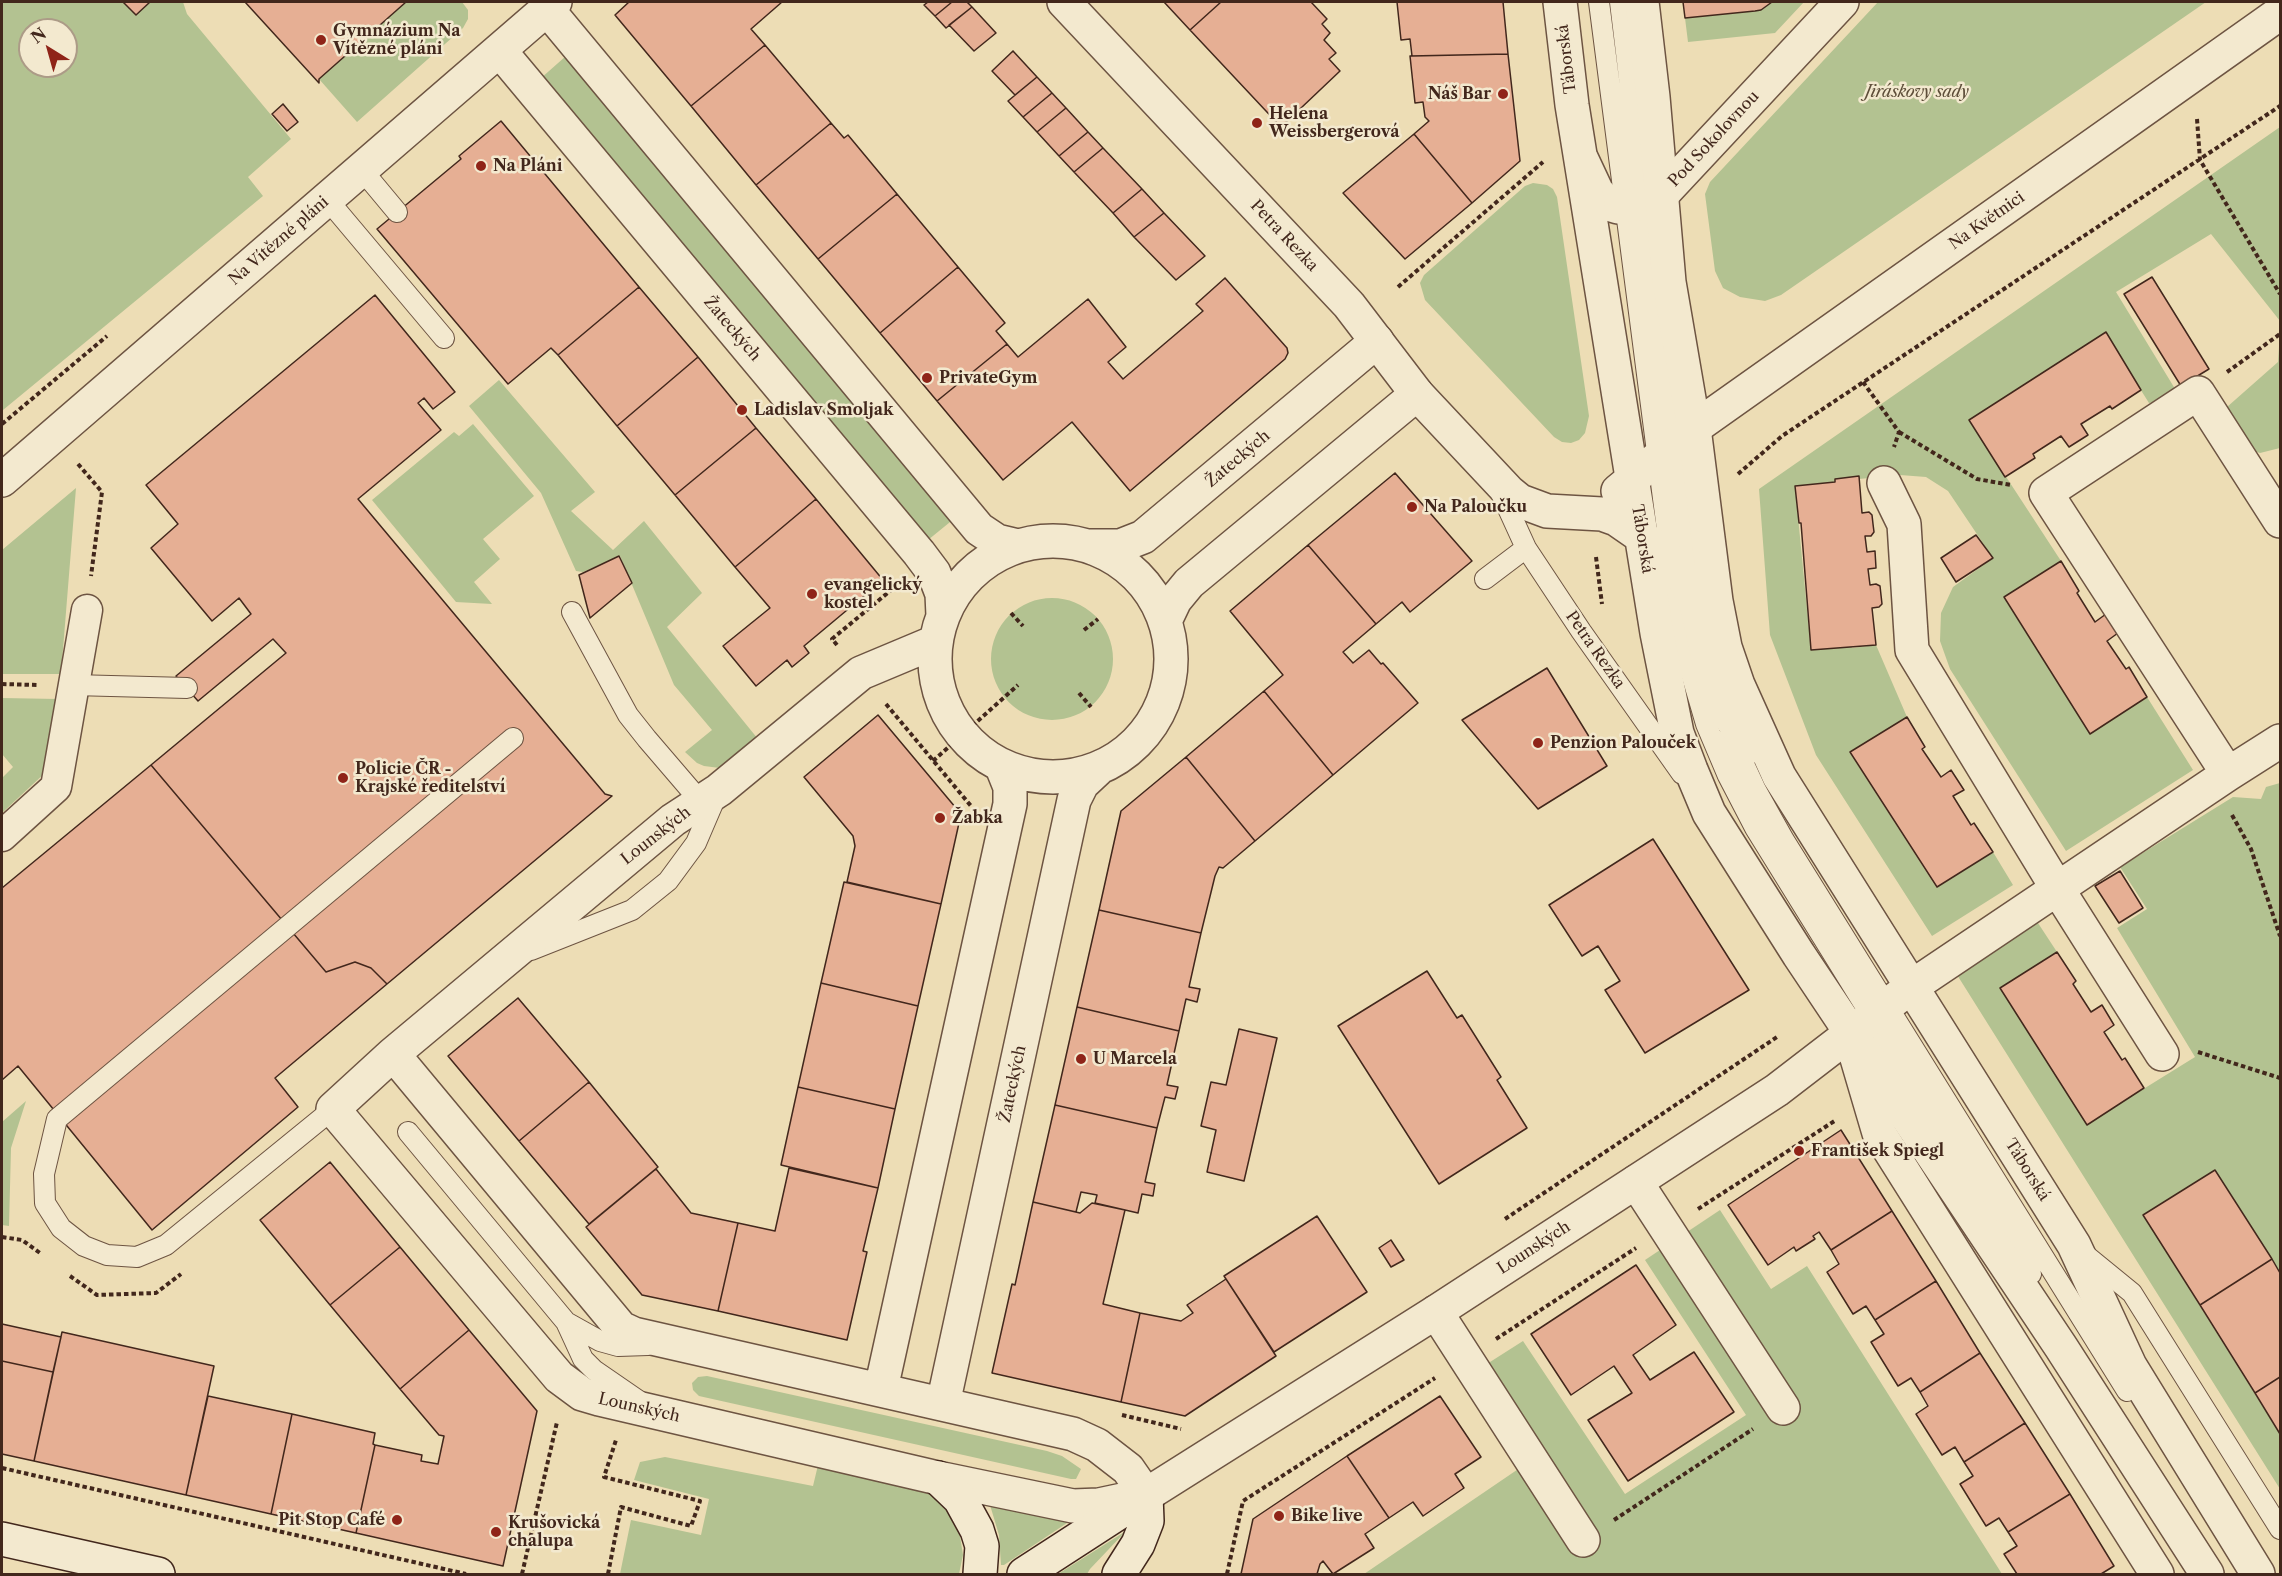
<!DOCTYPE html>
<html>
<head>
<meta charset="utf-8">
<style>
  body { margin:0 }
  #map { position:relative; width:2282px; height:1576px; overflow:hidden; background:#edddb5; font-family:"Libre Caslon Text",serif }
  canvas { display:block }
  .frame { position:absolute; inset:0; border:3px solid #42271c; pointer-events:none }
  .north { position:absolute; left:18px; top:18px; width:60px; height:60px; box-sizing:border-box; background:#f3e9cf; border:2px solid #ac9b87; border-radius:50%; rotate:323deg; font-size:16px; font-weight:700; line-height:24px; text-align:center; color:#42271c }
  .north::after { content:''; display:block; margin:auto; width:21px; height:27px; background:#8f2418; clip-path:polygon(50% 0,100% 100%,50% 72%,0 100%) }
</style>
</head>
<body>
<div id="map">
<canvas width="2282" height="1576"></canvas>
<div class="frame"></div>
<div class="north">N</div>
</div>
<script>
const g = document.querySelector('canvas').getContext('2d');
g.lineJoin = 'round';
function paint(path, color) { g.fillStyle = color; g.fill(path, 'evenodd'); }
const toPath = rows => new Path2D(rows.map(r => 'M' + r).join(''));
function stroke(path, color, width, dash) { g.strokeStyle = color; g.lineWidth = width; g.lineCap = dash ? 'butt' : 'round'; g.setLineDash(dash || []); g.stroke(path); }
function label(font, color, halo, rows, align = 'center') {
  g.font = font + ' "Libre Caslon Text",serif'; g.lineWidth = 5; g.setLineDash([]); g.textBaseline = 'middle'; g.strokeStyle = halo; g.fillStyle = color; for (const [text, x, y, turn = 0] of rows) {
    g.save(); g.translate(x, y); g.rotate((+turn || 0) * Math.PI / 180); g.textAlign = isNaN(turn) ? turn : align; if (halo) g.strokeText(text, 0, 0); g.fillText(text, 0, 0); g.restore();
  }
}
paint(toPath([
  [2,2,123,2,136,15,150,2,183,2,187,14,291,139,248,177,263,196,3,410,2,407],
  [30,30,66,30,66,66,30,66],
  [406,2,462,2,468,10,468,19,463,28,357,122,319,79],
  [1772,2,1804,2,1775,33,1688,42,1685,18,1755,11,1761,10],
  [1878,2,2206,2,1781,295,1765,301,1740,297,1723,288,1715,271,1705,194,1710,182],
  [566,56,955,518,928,540,540,79],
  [2280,127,2280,321,2211,234,2116,292,2180,397,2149,403,2105,333,1969,420,2061,561,2004,598,2071,704,2090,734,2147,697,2193,770,2066,851,1950,669,1940,641,1941,613,1953,587,1993,558,1948,491,1926,477,1900,475,1859,479,1858,476,1835,479,1835,482,1795,486,1811,650,1851,646,1852,648,1876,645,1907,717,1850,753,1936,887,1993,852,2013,885,1932,936,1816,755,1770,635,1759,489],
  [1533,183,1547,185,1553,189,1557,197,1589,416,1585,433,1579,440,1571,443,1562,442,1554,437,1425,300,1420,283,1424,275,1525,186],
  [2280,332,2280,448,2260,453,2245,448,2238,427,2227,407,2278,362],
  [499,380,595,492,571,511,613,550,644,521,702,593,667,627,758,739,731,763,720,768,704,766,697,763,685,752,712,730,674,685,620,556,583,572,576,571,541,493,469,406],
  [473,424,534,496,483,539,500,559,474,582,492,604,456,602,372,500,454,432,459,436],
  [76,488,61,674,2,674,2,550],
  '991 659a61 61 0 1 1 122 0a61 61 0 1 1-122 0Z',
  [2,698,58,699,46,772,2,813,2,778,13,767,2,754],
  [2280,783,2280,1273,2215,1170,2143,1215,2280,1434,2280,1489,1954,970,2036,920,2057,952,2001,988,2087,1124,2195,1057,2117,928,2147,909,2120,867,2233,797,2261,799,2266,787],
  [26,1101,11,1148,9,1226,2,1225,2,1122],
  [1720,1210,1771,1289,1807,1266,2002,1574,1364,1574,1533,1459,1479,1369,1523,1341,1625,1494,1746,1415,1645,1260],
  [707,1376,1047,1451,1062,1456,1081,1469,1076,1479,1071,1479,699,1396,693,1390,692,1383,698,1377],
  [665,1457,813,1486,819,1461,914,1483,938,1500,954,1520,960,1536,963,1555,959,1574,620,1574,631,1520,701,1535,709,1499,634,1480,640,1462],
  [990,1505,1070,1521,1004,1565,1001,1565,999,1535],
  [1126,1531,1090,1569,1087,1574,1058,1574]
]), '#b3c291');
const building = toPath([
  [123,2,150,2,136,15,123,2],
  [245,2,406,2,319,79,319,83,245,2],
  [629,2,782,2,751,29,765,45,691,106,615,15,629,2],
  [928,2,952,2,935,16,924,5,928,2],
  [952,2,967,2,972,7,946,28,935,16,952,2],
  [1164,2,1221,2,1190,30,1164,2],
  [1221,2,1311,2,1327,19,1322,24,1330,33,1324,40,1336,53,1329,59,1340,71,1281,127,1190,30,1221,2],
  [1397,2,1503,2,1508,54,1412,56,1410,39,1401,40,1397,2],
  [1683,2,1772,2,1761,10,1755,11,1685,18,1683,2],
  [972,7,996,33,974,51,949,25,972,7],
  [765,45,831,123,756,185,691,106,765,45],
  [1013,51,1037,77,1015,95,992,71,1013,51],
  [1508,54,1520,161,1472,203,1414,134,1429,121,1425,117,1423,102,1415,103,1410,56,1508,54],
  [1037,77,1052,93,1023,117,1008,101,1037,77],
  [1052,93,1066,108,1037,132,1023,117,1052,93],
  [283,104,298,122,287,131,272,114,283,104],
  [1066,108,1088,132,1059,156,1037,132,1066,108],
  [501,121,639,287,558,355,551,348,508,384,377,229,461,159,459,156,501,121],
  [831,123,844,138,848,135,897,194,818,259,756,185,831,123],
  [1088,132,1103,148,1074,172,1059,156,1088,132],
  [1414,134,1472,203,1405,259,1343,193,1414,134],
  [1103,148,1142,189,1113,213,1074,172,1103,148],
  [1142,189,1164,213,1134,237,1113,213,1142,189],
  [897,194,958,267,880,333,818,259,897,194],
  [1164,213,1205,256,1176,280,1134,237,1164,213],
  [958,267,1005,323,996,331,1007,344,937,401,880,333,958,267],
  [2152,277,2209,369,2181,386,2124,294,2152,277],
  [1225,278,1287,348,1288,353,1285,359,1130,491,1072,422,1003,480,937,401,1007,344,1018,357,1088,299,1126,347,1108,362,1123,379,1203,311,1196,304,1225,278],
  [639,287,698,357,617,426,558,355,639,287],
  [375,295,455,392,433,409,424,398,418,403,441,430,358,499,605,794,612,796,387,984,371,968,355,962,326,972,151,765,286,653,273,639,198,701,176,676,251,614,239,598,212,621,151,548,178,524,146,485,375,295],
  [2106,332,2141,390,2112,409,2110,406,2081,424,2088,435,2069,447,2061,436,2033,454,2035,458,2005,477,1969,420,2106,332],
  [698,357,756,428,675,495,617,426,698,357],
  [756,428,816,499,735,567,675,495,756,428],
  [1395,473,1472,561,1410,612,1402,602,1376,624,1308,545,1395,473],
  [1859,476,1862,513,1869,512,1872,515,1873,524,1874,532,1871,536,1865,536,1867,552,1875,551,1876,568,1868,569,1870,585,1876,584,1880,586,1882,604,1879,607,1872,608,1876,645,1811,650,1801,523,1799,523,1795,486,1835,482,1835,479,1859,476],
  [816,499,883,580,804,646,809,653,792,667,787,660,756,686,723,646,770,608,735,567,816,499],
  [1976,535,1993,558,1956,582,1941,558,1976,535],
  [1308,545,1376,624,1343,652,1353,663,1369,650,1381,664,1383,663,1418,703,1333,775,1264,691,1283,675,1230,611,1308,545],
  [619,556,632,583,590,618,579,575,619,556],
  [2061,561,2079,591,2077,593,2095,622,2106,614,2118,633,2107,641,2126,669,2129,667,2147,697,2090,734,2004,597,2061,561],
  [1547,668,1607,766,1538,809,1462,720,1547,668],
  [1264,691,1333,775,1255,841,1186,757,1264,691],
  [878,715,961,814,941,904,847,882,855,846,853,836,804,777,878,715],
  [1907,717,1925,747,1922,749,1941,777,1951,770,1964,790,1953,796,1971,825,1974,823,1993,852,1937,887,1850,752,1907,717],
  [1186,757,1255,841,1223,868,1219,867,1215,876,1201,933,1099,910,1121,811,1186,757],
  [151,765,326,972,355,962,371,968,387,984,275,1078,298,1107,152,1230,18,1066,2,1080,2,888,151,765],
  [1653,839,1749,990,1645,1053,1605,990,1620,981,1598,946,1582,956,1549,905,1653,839],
  [2120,871,2143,908,2119,923,2095,886,2120,871],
  [844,882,941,904,918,1006,821,983,844,882],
  [1099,910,1201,933,1189,987,1200,989,1197,1002,1186,999,1179,1031,1077,1007,1099,910],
  [2057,952,2076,981,2073,984,2091,1012,2102,1005,2114,1025,2104,1032,2122,1060,2125,1058,2144,1088,2087,1125,2000,988,2057,952],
  [1427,971,1457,1018,1462,1015,1501,1077,1497,1080,1527,1128,1439,1184,1338,1026,1427,971],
  [821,983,918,1006,895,1109,798,1087,821,983],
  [518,998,589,1082,519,1141,448,1056,518,998],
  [1077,1007,1179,1031,1167,1085,1178,1087,1175,1099,1165,1097,1157,1128,1055,1105,1077,1007],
  [1239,1029,1277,1038,1244,1181,1207,1172,1216,1130,1201,1126,1211,1082,1226,1085,1239,1029],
  [589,1082,658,1167,589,1224,519,1141,589,1082],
  [798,1087,895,1109,878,1188,781,1165,798,1087],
  [1055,1105,1157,1128,1145,1182,1155,1184,1153,1196,1142,1194,1138,1213,1095,1203,1097,1195,1081,1192,1076,1212,1033,1202,1055,1105],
  [1841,1130,1892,1211,1831,1250,1819,1232,1813,1236,1815,1239,1796,1251,1794,1247,1768,1265,1728,1205,1841,1130],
  [330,1162,400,1247,330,1305,260,1220,330,1162],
  [789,1168,878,1188,863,1251,867,1252,847,1340,718,1311,738,1223,775,1231,789,1168],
  [656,1169,691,1213,738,1223,718,1311,642,1295,586,1227,656,1169],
  [2215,1170,2272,1259,2200,1305,2143,1215,2215,1170],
  [1033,1202,1080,1213,1092,1203,1125,1210,1103,1304,1140,1313,1121,1402,992,1373,1012,1284,1015,1285,1033,1202],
  [1892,1211,1936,1281,1875,1320,1866,1306,1853,1314,1827,1272,1839,1264,1831,1250,1892,1211],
  [1317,1216,1367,1292,1274,1352,1224,1276,1317,1216],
  [1391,1240,1404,1260,1391,1267,1379,1248,1391,1240],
  [400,1247,469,1330,400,1389,330,1305,400,1247],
  [2272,1259,2280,1273,2280,1377,2255,1393,2200,1305,2272,1259],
  [1636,1265,1676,1325,1633,1355,1650,1380,1694,1352,1734,1412,1628,1481,1588,1420,1632,1393,1614,1366,1571,1395,1531,1334,1636,1265],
  [1226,1279,1276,1356,1185,1416,1121,1402,1140,1313,1181,1321,1193,1313,1187,1305,1226,1279],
  [1936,1281,1980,1353,1920,1392,1911,1378,1898,1386,1871,1342,1884,1334,1875,1320,1936,1281],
  [2,1324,61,1337,53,1372,2,1361,2,1324],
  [469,1330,537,1411,503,1566,356,1533,375,1445,422,1455,421,1461,438,1464,444,1436,439,1435,400,1389,469,1330],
  [62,1332,214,1366,186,1495,34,1461,62,1332],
  [1980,1353,2025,1423,1964,1462,1955,1447,1942,1455,1916,1414,1928,1406,1920,1392,1980,1353],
  [2,1361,53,1372,34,1461,2,1454,2,1361],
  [2280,1377,2280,1434,2255,1393,2280,1377],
  [208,1396,292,1414,271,1514,186,1495,208,1396],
  [1440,1396,1481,1457,1455,1474,1464,1488,1423,1516,1413,1502,1389,1518,1347,1456,1440,1396],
  [292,1414,375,1433,373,1444,375,1445,356,1533,271,1514,292,1414],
  [2025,1423,2070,1494,2008,1532,1999,1518,1986,1526,1960,1484,1973,1476,1964,1462,2025,1423],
  [1347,1456,1389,1518,1365,1534,1374,1548,1333,1574,1323,1561,1320,1564,1317,1574,1241,1574,1253,1519,1347,1456],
  [2070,1494,2114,1566,2101,1574,2017,1574,2004,1554,2017,1546,2008,1532,2070,1494]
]);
paint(building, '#e6af94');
stroke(building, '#42271c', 1.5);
const service = toPath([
  [1599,2,1677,607,1686,656,1706,724,1728,776,1755,828,2031,1274],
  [1620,2,1644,204,1694,585],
  [362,170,397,212],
  [327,199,444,338],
  [1500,491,1526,548,1581,631,1682,774],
  [1485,579,1526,548],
  [572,612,628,715,647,739,701,802],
  [73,685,187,688],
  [1730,734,1755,788,1784,840,2127,1391],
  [531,950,632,910,668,881,696,843,717,794],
  [333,1109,166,1245,137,1257,107,1255,84,1246,61,1228,45,1203,44,1174,57,1119,513,738],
  [408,1132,566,1322],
  [2083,1253,2132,1293,2280,1529],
  [639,1401,594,1370,583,1359,566,1322,600,1341,618,1346,648,1345]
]);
const pedestrian = toPath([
  [2,836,56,787,87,610]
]);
const minor = toPath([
  [547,9,979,529,997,541,1018,546],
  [500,51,919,553,934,573,942,594,943,616],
  [1582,160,1597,192,1608,204,1618,207,1656,201,1842,2],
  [1694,428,2280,13],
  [2,480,555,2],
  [1884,483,1904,524,1912,650,2057,888,2162,1054],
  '935 659a118 118 0 1 1 236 0a118 118 0 1 1-236 0Z',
  [1088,546,1120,546,1143,537,1377,341],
  [1165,621,1175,600,1189,583,1417,394],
  [2228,774,2046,493,2198,393,2280,521],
  [1911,987,2228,774,2280,741],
  [1851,1038,1879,1133,2157,1574],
  [393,1054,621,1328,634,1334,1073,1434,1097,1445,1128,1469,1146,1495,1099,1505,1073,1506,938,1478,599,1399,582,1394,559,1377,333,1109,393,1054,673,820,719,790,861,673,935,642],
  [1636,1182,1783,1408],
  [1436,1312,1583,1540],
  [881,1389,1010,804,1010,787,1002,767],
  [943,1404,1074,800,1082,784,1097,770]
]);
const tertiary = toPath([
  [1064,2,1349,305,1417,394,1509,492,1520,501,1547,511,1602,514,1616,519,1655,546,1671,561,1686,582,1696,604,1718,701,1752,746],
  [1560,2,1572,105,1657,633,1677,733,1691,770,1709,813,1799,955,2061,1347,2207,1574],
  [1642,2,1653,97,1669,282,1694,428,1716,601,1725,647,1738,685,1779,776,2074,1245,2130,1366,2258,1574],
  [1618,491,1694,428],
  [1146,1495,1436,1312,1777,1090,1911,987]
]);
const secondary = toPath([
  [938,1478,960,1499,977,1530,982,1546,980,1574],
  [2,1539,158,1574],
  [1024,1574,1146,1495],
  [1119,1574,1138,1544,1147,1521,1146,1495]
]);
stroke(service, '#6d5442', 22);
stroke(pedestrian, '#6d5442', 33);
stroke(minor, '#6d5442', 36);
stroke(tertiary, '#6d5442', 36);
stroke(secondary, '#42271c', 36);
stroke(toPath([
  [2197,119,2200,160,2280,294],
  [1398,287,1543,162],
  [2227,372,2280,334],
  [1863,382,1899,432,1894,447],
  [2,424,107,336],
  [1899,432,1977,479,2011,485],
  [78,464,102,492,91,576],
  [1738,474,1782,436,2280,106],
  [1596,557,1602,604],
  [1011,613,1023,626],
  [1084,630,1098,619],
  [837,645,832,639,896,586],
  [2,684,37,685],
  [1079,693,1091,707],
  [886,704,971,806],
  [933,761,1018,685],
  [2232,815,2251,849,2280,936],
  [2198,1052,2280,1078],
  [1698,1209,1836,1120],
  [1505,1219,1777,1037],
  [2,1237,22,1240,40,1253],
  [70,1276,97,1295,156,1293,181,1274],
  [1496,1339,1636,1248],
  [1122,1415,1181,1429],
  [2,1468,466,1574],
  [1614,1520,1753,1429],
  [522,1574,557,1422],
  [608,1574,621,1507,691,1526,700,1501,604,1477,616,1440],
  [1227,1574,1243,1501,1435,1378]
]), '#42271c', 4, [4.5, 3]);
stroke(service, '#f3e9cf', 20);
stroke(pedestrian, '#f3e9cf', 30);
stroke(minor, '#f3e9cf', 33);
stroke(tertiary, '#f3e9cf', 33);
stroke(secondary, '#f3e9cf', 33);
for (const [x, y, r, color] of [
  [321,40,6,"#8f2418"],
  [1503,94,6,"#8f2418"],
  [1257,123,6,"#8f2418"],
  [481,166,6,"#8f2418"],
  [927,378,6,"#8f2418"],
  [742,410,6,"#8f2418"],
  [1412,507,6,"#8f2418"],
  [812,594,6,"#8f2418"],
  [1538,743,6,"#8f2418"],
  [343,778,6,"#8f2418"],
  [940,818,6,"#8f2418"],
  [1081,1059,6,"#8f2418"],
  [1799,1151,6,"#8f2418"],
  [1279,1516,6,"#8f2418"],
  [397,1520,6,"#8f2418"],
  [496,1532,6,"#8f2418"]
]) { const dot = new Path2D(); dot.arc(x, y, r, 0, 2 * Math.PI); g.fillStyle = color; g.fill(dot); stroke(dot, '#f3e9cf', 2); }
label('bold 16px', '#42271c', '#f3e9cf', [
  ["Gymnázium Na",333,31],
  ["Vítězné pláni",333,49],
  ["Náš Bar",1491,94,"right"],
  ["Helena",1269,114],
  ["Weissbergerová",1269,132],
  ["Na Pláni",493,166],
  ["PrivateGym",939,378],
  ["Ladislav Smoljak",754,410],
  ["Na Paloučku",1424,507],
  ["evangelický",824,585],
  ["kostel",824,603],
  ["Penzion Palouček",1550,743],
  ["Policie ČR -",355,769],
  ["Krajské ředitelství",355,787],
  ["Žabka",952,818],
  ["U Marcela",1093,1059],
  ["František Spiegl",1811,1151],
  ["Bike live",1291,1516],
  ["Pit Stop Café",385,1520,"right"],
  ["Krušovická",508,1523],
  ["chalupa",508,1541]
], 'left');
label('16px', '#42271c', '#f3e9cf', [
  ["Táborská",1567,59,-97],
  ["Pod Sokolovnou",1714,139,-47],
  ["Na Květnici",1987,221,-35],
  ["Petra Rezka",1284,236,47],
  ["Na Vítězné pláni",279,241,-41],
  ["Žateckých",732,329,50],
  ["Žateckých",1238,459,-40],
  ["Táborská",1642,539,81],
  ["Petra Rezka",1595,650,55],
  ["Lounských",656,836,-38],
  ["Žateckých",1013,1084,-78],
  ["Táborská",2027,1170,58],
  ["Lounských",1534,1248,-33],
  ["Lounských",639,1408,13]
]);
label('italic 16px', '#5e4e39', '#f3e9cf', [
  ["Jiráskovy sady",1917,92]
]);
</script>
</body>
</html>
